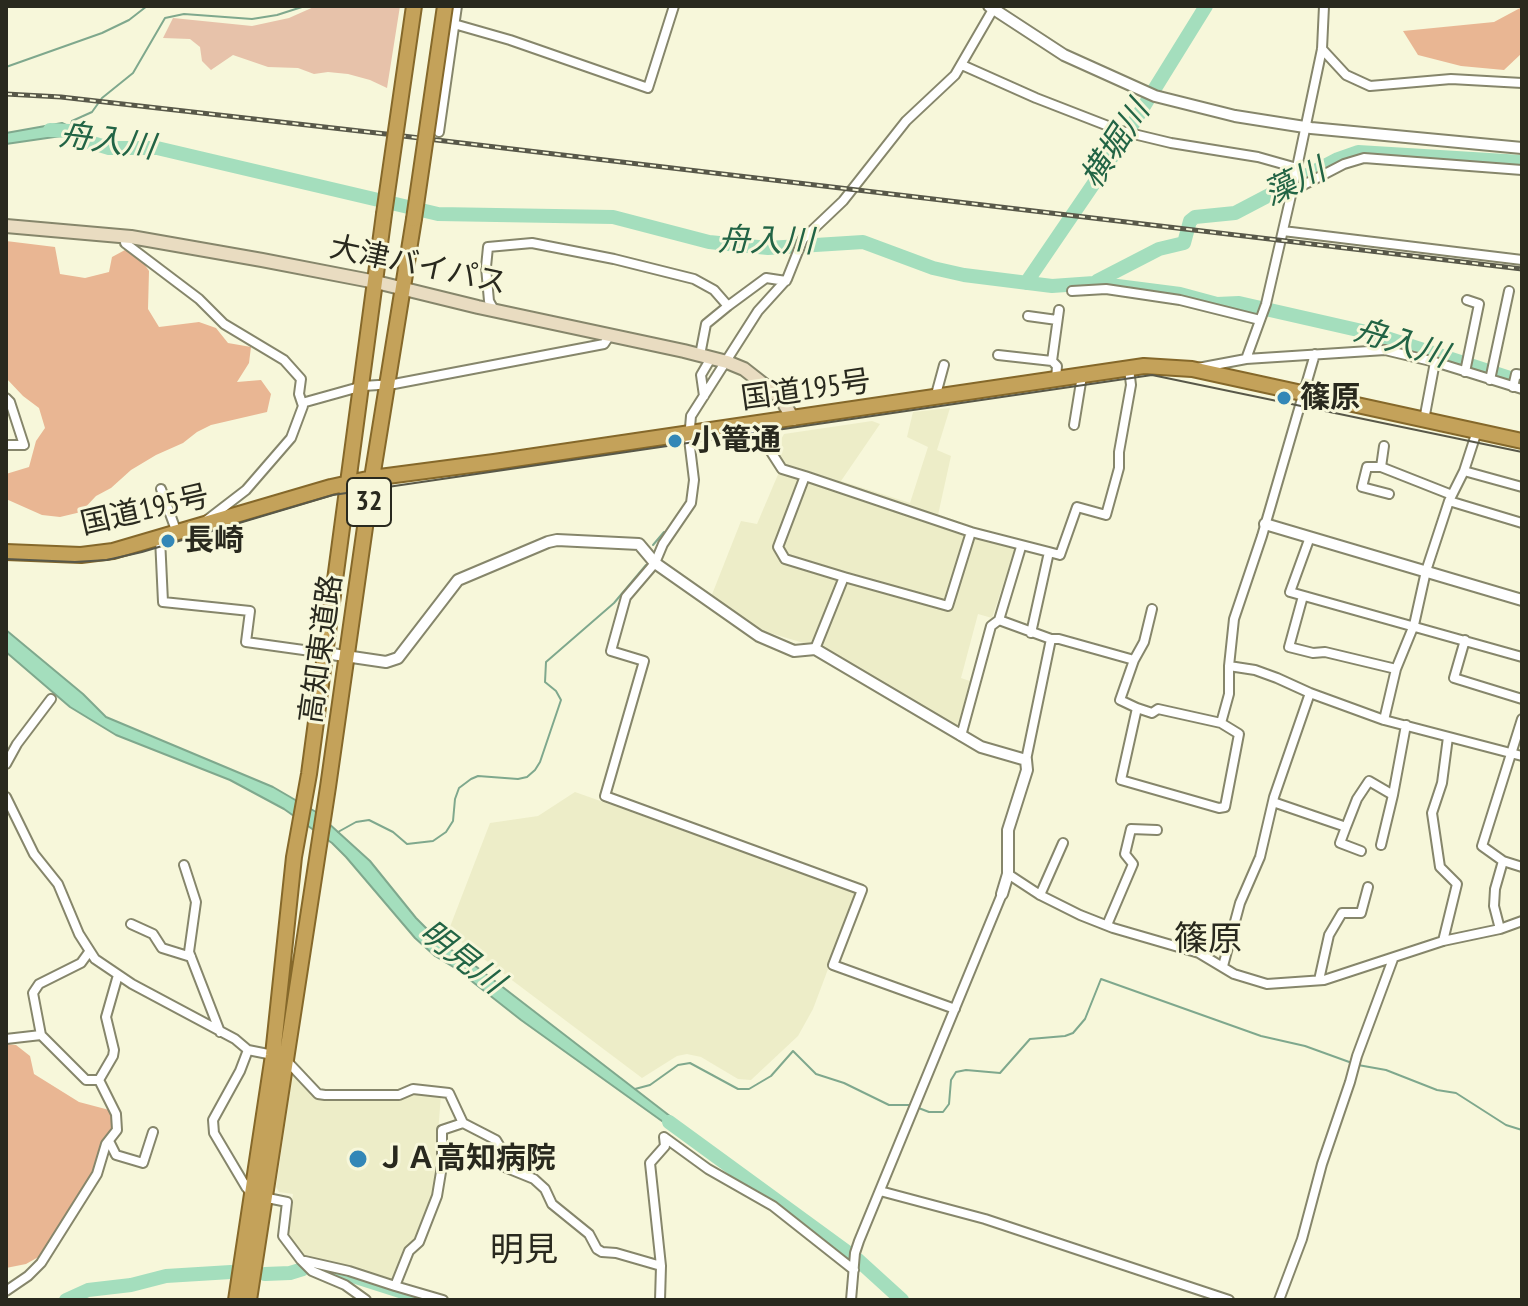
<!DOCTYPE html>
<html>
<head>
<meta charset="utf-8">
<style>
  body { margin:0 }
  #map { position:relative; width:1528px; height:1306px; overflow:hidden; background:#f7f7da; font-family:"PT Sans Narrow",sans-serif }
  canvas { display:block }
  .frame { position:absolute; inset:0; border:8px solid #29291e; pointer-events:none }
</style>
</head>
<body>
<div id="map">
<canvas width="1528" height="1306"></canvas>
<div class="frame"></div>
</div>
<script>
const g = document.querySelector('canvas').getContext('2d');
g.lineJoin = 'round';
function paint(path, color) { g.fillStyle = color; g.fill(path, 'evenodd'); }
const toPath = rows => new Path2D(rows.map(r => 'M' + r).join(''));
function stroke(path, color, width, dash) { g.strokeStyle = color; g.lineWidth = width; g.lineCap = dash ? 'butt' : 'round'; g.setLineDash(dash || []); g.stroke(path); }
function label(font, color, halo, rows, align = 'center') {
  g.font = font + ' "PT Sans Narrow","Noto Sans JP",sans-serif'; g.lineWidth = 6; g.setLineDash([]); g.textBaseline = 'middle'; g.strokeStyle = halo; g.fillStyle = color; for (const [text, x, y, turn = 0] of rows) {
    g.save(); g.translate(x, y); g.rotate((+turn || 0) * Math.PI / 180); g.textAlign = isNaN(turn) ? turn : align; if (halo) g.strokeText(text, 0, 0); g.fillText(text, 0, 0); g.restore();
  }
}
paint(toPath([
  [950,408,937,450,951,456,936,524,1015,549,992,618,978,614,961,678,970,681,958,726,827,650,760,630,711,597,741,521,757,524,782,465,775,450,784,434,872,421,880,424,841,481,910,503,928,447,907,437,913,412],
  [575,792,857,892,813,1009,798,1036,751,1080,738,1079,701,1057,687,1054,677,1056,642,1078,448,932,490,823,538,816],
  [293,1070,318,1098,416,1092,441,1095,433,1196,414,1242,408,1247,392,1280,387,1281,353,1268,302,1256,286,1235,293,1194,279,1192,276,1187]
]), '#ededc8');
paint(toPath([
  [316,6,400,6,387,88,370,80,348,74,328,72,314,74,298,68,268,67,233,55,211,70,202,61,200,47,190,39,163,38,173,18,252,26,289,18]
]), '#e7c2aa');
paint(toPath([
  [1522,7,1522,53,1504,70,1461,66,1418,55,1403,31,1494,22],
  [6,241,55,247,60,274,85,278,109,272,112,257,125,250,141,259,149,271,148,309,159,327,199,322,216,328,228,343,251,347,249,363,237,382,261,380,271,394,267,412,211,425,197,432,183,443,156,455,131,470,111,488,96,496,81,512,60,517,42,515,6,499,6,474,29,467,36,441,45,428,39,408,23,396,6,378],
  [6,1044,16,1045,30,1056,34,1074,79,1102,113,1111,112,1129,102,1144,92,1177,42,1255,26,1264,6,1268]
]), '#e9b693');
const water = toPath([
  [62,123,68,126,68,135,6,144,6,133,62,123],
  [6,630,83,694,106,717,273,787,316,812,370,861,416,918,443,945,465,958,688,1130,680,1134,521,1020,455,968,435,956,415,938,346,857,332,843,284,809,230,780,116,735,70,707,6,652,6,630]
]);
paint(water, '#a4debd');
stroke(water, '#7fa88d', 2);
stroke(toPath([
  [6,67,102,33,129,20,147,6],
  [69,131,72,121,92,112,102,98,133,73,165,18,184,14,252,19,277,15,305,6],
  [653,545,664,532],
  [338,832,356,822,369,820,393,832,407,844,433,841,446,832,453,821,455,799,459,788,471,779,478,776,518,779,527,777,535,770,540,762,561,700,556,691,545,682,546,662,614,603,646,565],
  [1358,1065,1386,1070,1437,1090,1456,1093,1506,1125,1522,1130],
  [635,1089,650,1085,678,1065,690,1063,738,1089,749,1089,771,1076,793,1051,816,1074,844,1083,889,1105,910,1105],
  [916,1107,929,1112,943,1112,949,1104,951,1080,956,1072,966,1070,1000,1073,1030,1039,1065,1036,1073,1033,1085,1019,1101,979,1261,1036,1305,1046,1352,1063]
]), '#7fa88d', 2);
stroke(toPath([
  [50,130,69,131,89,142,109,148,157,148,438,214,613,217,709,242,768,248,863,242,933,268,964,275,1052,286,1094,283,1180,294,1217,304,1239,303,1371,333,1522,382],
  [1097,281,1159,249,1184,243,1190,221,1195,217,1235,213,1338,159,1358,152,1522,162],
  [1026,283,1118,148,1206,6],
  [669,1122,858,1260,902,1300],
  [331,1272,353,1276,428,1300],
  [265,1274,290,1273,303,1269],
  [66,1300,88,1290,131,1285,166,1276,231,1272]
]), '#a4debd', 14);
const minor = toPath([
  [454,24,510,40,648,88,674,6],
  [1322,49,1346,75,1370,86,1451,79,1522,83],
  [962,65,1036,98,1121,131,1171,143,1258,157,1297,168],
  [439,132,457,6],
  [1292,191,1344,164,1364,158,1522,170],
  [1283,231,1522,260],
  [126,237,125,243,199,299,224,324,284,360,301,379,299,394,303,406,291,438,246,490,207,520],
  [1072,291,1106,289,1180,300,1260,320],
  [728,306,766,278,786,281],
  [494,310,489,301,486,267,488,247,532,243,614,259,694,279,714,290,728,306,706,324,700,355],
  [1028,316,1057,320],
  [998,355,1052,361,1057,366,1056,379],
  [1246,359,1266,304,1292,191,1322,49,1324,6],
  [1052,361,1059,310],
  [1198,368,1246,359,1385,350,1435,362,1522,389],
  [1465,372,1479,304,1467,300],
  [1490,380,1509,291],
  [1513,387,1516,374,1522,375],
  [704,396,701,375,711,358],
  [6,398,10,402,24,445,6,445],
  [935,398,944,365],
  [302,403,363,386,394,384,604,344,610,335],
  [1424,420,1435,362],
  [1074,425,1082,376],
  [747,426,764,441,782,469,805,476],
  [1381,467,1384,446],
  [1464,471,1522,487],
  [161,489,177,533],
  [1389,494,1362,487,1367,467,1381,467,1452,495],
  [1449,501,1522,523],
  [971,532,1049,552,1031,633],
  [1310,537,1290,592,1522,657],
  [160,538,163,602,250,611,246,642,325,653],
  [1049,552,1060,555,1077,507,1106,515,1119,468,1119,452,1131,385,1129,369],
  [1303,596,1289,647,1313,653,1325,652,1396,669],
  [999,620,1021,547],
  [1051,639,1059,639,1134,660,1120,700,1137,708],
  [1465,640,1454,678,1522,699],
  [815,649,844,577,785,559,778,547,805,476,971,532,948,606,844,577],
  [1134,660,1144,642,1152,609],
  [1229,666,1255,670,1277,678,1310,693,1384,720,1522,756],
  [1384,720,1396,669,1414,625,1426,571,1449,501,1464,471,1477,431],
  [1221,723,1239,734,1225,807,1219,808,1121,780,1137,708,1152,713,1158,709,1221,723,1229,694,1229,666,1234,619,1262,536,1315,354],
  [961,736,991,626,999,620,1051,639,1026,760],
  [6,764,17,744,51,699],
  [6,797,34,854,58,884,79,934,95,959,132,984,235,1039,248,1050,240,1071,213,1120,214,1133,246,1187,253,1195,287,1202,283,1236,301,1260,312,1271,345,1285,366,1300],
  [1273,802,1346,827,1357,799,1369,781,1393,795,1406,725],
  [1346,827,1340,843,1361,851],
  [1381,845,1393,795],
  [1503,861,1482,846,1522,719],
  [184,865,196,902,189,952,220,1032],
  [1008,874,1040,895,1080,915,1113,928,1199,953,1234,974,1267,984,1324,980,1443,941,1500,929,1522,921],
  [1040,895,1063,843],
  [131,924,153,934,162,948,191,957],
  [1107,925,1133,864,1125,854,1131,829,1157,830],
  [1500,929,1494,906,1495,889,1503,861,1522,867],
  [1443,941,1457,884,1440,867,1432,813,1442,783,1448,737],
  [89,952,81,963,39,984,33,993,41,1035,86,1080,99,1080],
  [1223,966,1240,903,1260,857,1274,797,1310,693],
  [1319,980,1329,935,1342,913,1361,913,1368,887],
  [955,1009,833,965,862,890,605,796,644,661,611,651,626,597,655,563,663,544,691,503,694,480,689,439,691,416,758,311,787,279,803,239,843,201,906,121,955,75,995,6],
  [6,1039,41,1035],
  [248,1050,273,1055],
  [286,1060,318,1094,325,1095,399,1095,413,1089,449,1093,463,1123,496,1140,499,1145,499,1163,502,1166,534,1179,545,1189,552,1204,589,1234,597,1249,602,1252,616,1253,661,1266],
  [109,1141,116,1155,143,1163,153,1132],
  [880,1191,985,1219,1229,1300],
  [305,1261,349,1271,395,1286,409,1251,419,1242,437,1196,442,1166,442,1130,463,1123],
  [395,1286,443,1300],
  [6,1291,28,1276,41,1263,97,1174,106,1144,117,1130,116,1114,99,1080,113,1056,114,1050,106,1017,118,975],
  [660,1300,661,1266,650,1163,665,1146,664,1137,708,1169,773,1206,854,1270],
  [851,1300,855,1253,859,1241,1002,894],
  [1279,1300,1302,1239,1322,1164,1350,1082,1357,1056,1393,959]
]);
const tertiary = toPath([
  [989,6,1064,55,1155,96,1235,116,1311,128,1522,148],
  [1265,524,1522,600],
  [325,653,386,662,398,658,458,580,548,542,557,540,639,544,655,563,759,636,794,651,815,649,981,747,1026,760,1027,770,1008,830,1008,874,1002,894]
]);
const secondary = toPath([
  [6,226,131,237,262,260,376,282,478,307,684,351,727,362,744,369,781,398,793,419]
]);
const trunk = toPath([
  [6,552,81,555,113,551,331,487,372,478,494,462,1144,366,1192,369,1522,441],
  [236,1300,273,1055,294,857,309,774,384,214],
  [249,1300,328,787,372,478,414,219]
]);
stroke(minor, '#86866b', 12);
stroke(tertiary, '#86866b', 14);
stroke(secondary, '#86866b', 16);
stroke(trunk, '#85682a', 18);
stroke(minor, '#fff', 8);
stroke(tertiary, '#fff', 10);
stroke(secondary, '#e9dcc1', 12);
stroke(trunk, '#c4a25a', 14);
stroke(toPath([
  [6,559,75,562,107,560,142,552,333,495,1152,375,1522,452]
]), '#585849', 2);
const rail = toPath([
  [6,94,61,97,386,134,1522,269]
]);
stroke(rail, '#585849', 5);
stroke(rail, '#f7f7da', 2, [6]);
const trunkBridge = toPath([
  [384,214,414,6],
  [414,219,445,6]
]);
stroke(trunkBridge, '#85682a', 18, []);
stroke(trunkBridge, '#c4a25a', 14);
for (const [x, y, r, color] of [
  [1284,398,8,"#3387b7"],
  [675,441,8,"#3387b7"],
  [168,541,8,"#3387b7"],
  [358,1159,10,"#3387b7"]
]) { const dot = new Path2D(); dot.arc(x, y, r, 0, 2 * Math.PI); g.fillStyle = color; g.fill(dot); stroke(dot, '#f7f7da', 3); }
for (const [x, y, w] of [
  [369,502,44]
]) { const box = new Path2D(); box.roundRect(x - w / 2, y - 24, w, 48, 6); g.fillStyle = '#f7f7da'; g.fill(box); stroke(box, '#29291e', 2); }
label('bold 28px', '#29291e', null, [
  ["32",369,502]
]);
label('30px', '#29291e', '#f7f7da', [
  ["大津バイパス",418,266,12],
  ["国道195号",806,391,-8],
  ["国道195号",145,511,-13],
  ["高知東道路",322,649,-82]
]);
label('bold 30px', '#29291e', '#f7f7da', [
  ["篠原",1300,398],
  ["小篭通",691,441],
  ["長崎",184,541],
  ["ＪＡ高知病院",376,1159]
], 'left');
label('italic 32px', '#226445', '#f7f7da', [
  ["舟入川",107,142,8],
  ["横堀川",1116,145,-57],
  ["藻川",1295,183,-26],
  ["舟入川",766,242,1],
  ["舟入川",1401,344,17],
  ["明見川",461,958,38]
]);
label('34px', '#29291e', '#f7f7da', [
  ["篠原",1208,940],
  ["明見",524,1251]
]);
</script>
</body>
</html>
